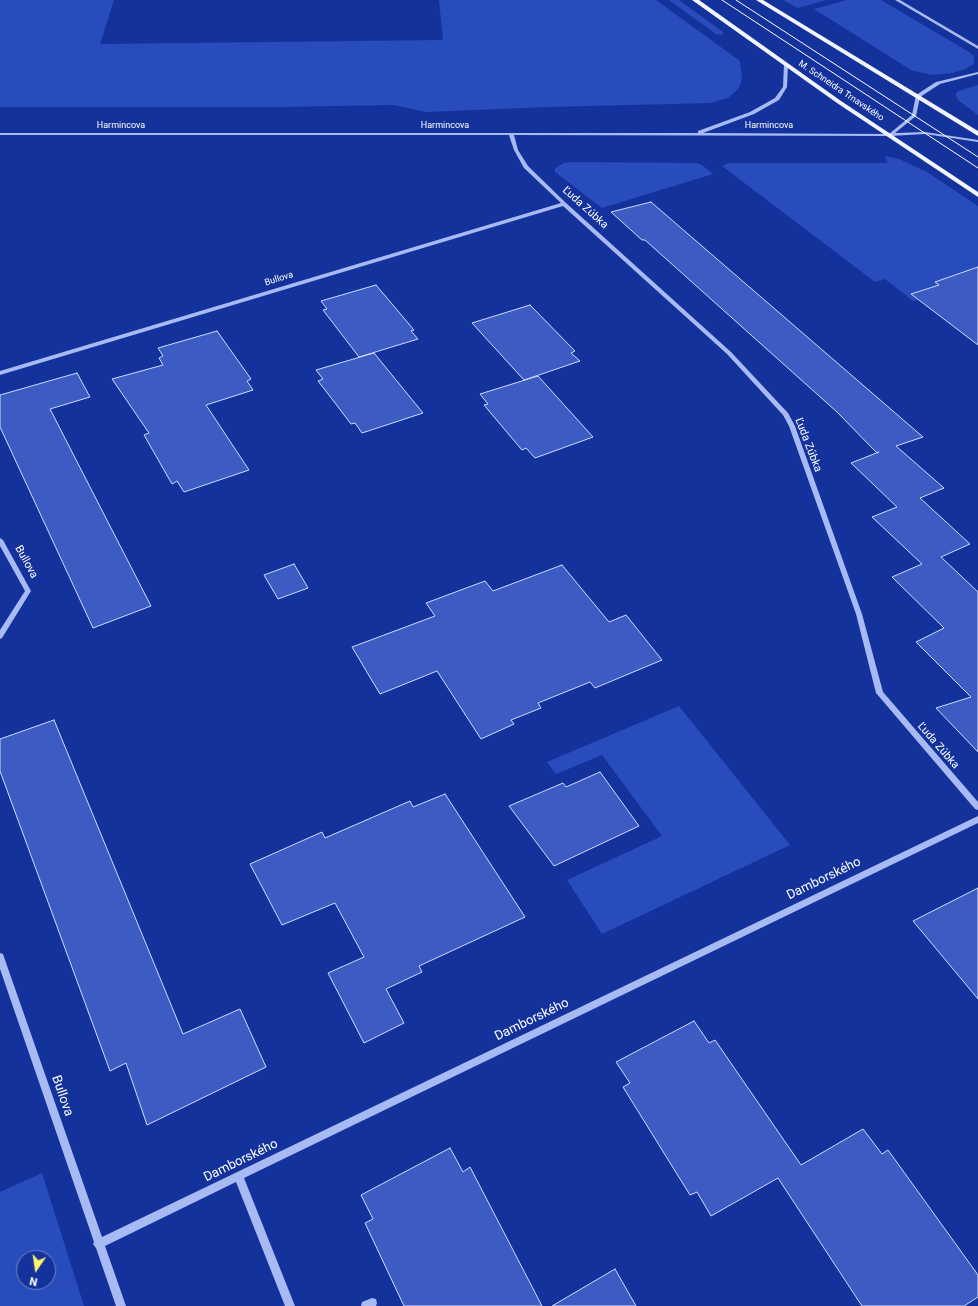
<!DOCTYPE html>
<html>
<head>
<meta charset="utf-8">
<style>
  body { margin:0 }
  #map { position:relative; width:978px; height:1306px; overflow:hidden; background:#13329c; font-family:Roboto,sans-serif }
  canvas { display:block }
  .north { position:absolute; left:16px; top:1250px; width:40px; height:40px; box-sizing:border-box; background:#13329c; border:1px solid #7184c4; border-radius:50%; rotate:193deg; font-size:11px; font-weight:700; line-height:16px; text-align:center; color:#fff }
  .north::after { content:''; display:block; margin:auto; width:14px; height:18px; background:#fff36a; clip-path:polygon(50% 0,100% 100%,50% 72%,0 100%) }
</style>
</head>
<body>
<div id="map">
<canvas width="978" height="1306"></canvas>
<div class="north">N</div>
</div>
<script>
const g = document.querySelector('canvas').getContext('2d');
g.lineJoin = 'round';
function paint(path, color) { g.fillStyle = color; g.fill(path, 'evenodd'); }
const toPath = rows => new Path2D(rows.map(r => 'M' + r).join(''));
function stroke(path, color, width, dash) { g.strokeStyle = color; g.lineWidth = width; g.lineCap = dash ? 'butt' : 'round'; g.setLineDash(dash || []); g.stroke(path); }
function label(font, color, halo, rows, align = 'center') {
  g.font = font + ' Roboto,sans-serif'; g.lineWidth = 3.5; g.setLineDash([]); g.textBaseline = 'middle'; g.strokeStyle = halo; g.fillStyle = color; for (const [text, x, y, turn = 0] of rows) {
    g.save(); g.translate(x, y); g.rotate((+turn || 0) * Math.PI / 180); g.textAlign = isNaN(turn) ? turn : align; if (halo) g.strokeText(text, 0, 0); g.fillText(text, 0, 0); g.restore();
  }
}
paint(toPath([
  [0,0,114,0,100,44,443,40,439,0,656,0,740,61,742,79,739,88,728,98,711,103,549,107,426,112,393,105,280,107,0,107],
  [669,0,679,0,723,32,723,35,716,34],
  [783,0,827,0,798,8],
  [847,0,881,0,969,52,974,56,974,64,965,69,953,73,932,75,911,70,814,9],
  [978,85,978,115,958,100,956,96,956,93,959,91],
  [885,156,899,159,927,172,978,206,978,267,935,282,939,285,912,294,919,299,913,301,885,279,875,282,722,166,729,163,888,163],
  [570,162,697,163,702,165,713,174,602,208,555,172,555,169,557,167,564,163],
  [679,706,790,845,602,934,567,880,662,836,602,755,556,774,547,762],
  [42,1173,84,1306,0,1306,0,1192],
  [24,1258,48,1258,48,1282,24,1282]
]), '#294cbc');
const building = toPath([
  [651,202,923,437,896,446,944,488,920,498,970,544,941,557,978,592,978,752,936,708,971,697,916,642,944,628,892,577,922,564,872,517,897,507,851,463,879,452,877,453,837,412,645,240,642,240,611,212,651,202],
  [978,267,978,345,911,294,939,285,935,282,978,267],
  [376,285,414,330,411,331,418,339,359,357,323,310,327,309,321,301,376,285],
  [530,305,575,351,571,353,580,361,524,380,472,323,530,305],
  [217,331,251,379,247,381,253,390,206,405,249,470,184,492,177,481,172,484,144,435,149,433,112,379,163,365,159,358,163,356,158,348,217,331],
  [374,353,423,413,362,433,355,423,351,424,332,399,318,381,323,379,316,370,374,353],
  [77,373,90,397,50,409,151,606,93,628,0,427,0,395,77,373],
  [538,376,593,437,535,458,526,448,522,450,484,405,488,404,480,394,538,376],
  [294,564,308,588,278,599,264,575,294,564],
  [562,565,609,622,626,615,662,660,595,688,590,682,538,703,541,708,511,720,514,724,481,739,437,671,380,694,352,647,435,616,426,603,485,581,493,591,562,565],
  [54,720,183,1034,240,1009,266,1067,147,1125,126,1063,110,1071,0,771,0,739,54,720],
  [600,772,639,826,554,866,509,806,563,783,566,787,600,772],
  [445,794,525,917,419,966,422,972,386,989,404,1023,364,1043,328,973,364,957,335,903,282,925,250,864,322,832,325,838,410,801,413,807,445,794],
  [978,888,978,999,913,921,978,888],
  [694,1021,709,1043,715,1040,801,1165,863,1129,882,1154,888,1150,978,1275,978,1297,964,1306,862,1306,778,1178,711,1216,697,1192,690,1195,623,1087,630,1083,616,1062,694,1021],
  [450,1148,463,1172,470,1167,542,1306,404,1306,365,1223,373,1219,361,1195,450,1148],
  [615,1269,636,1306,552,1306,615,1269]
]);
paint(building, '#3c5cc3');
stroke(building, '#d0dbfd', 1);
paint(toPath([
  [895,0,900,0,978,46,978,49,895,0],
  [784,64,788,65,787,87,779,100,754,114,703,133,889,134,912,115,916,95,936,82,978,72,978,74,940,84,920,97,916,116,895,133,925,132,978,140,978,142,925,134,890,136,514,135,518,150,528,166,566,203,731,352,788,413,795,426,862,614,883,692,978,802,978,810,975,809,876,693,856,614,789,426,783,415,727,354,563,206,0,375,0,371,561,203,524,168,514,150,509,135,0,135,0,133,698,133,698,131,750,112,775,98,783,87,784,64],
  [0,538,3,540,31,591,2,638,0,639,0,630,25,591,0,546,0,538],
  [978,816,978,823,244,1178,295,1306,285,1306,236,1182,105,1246,126,1306,116,1306,96,1248,93,1244,94,1242,0,969,0,953,3,954,4,957,102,1237,978,816],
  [372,1298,376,1299,377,1303,376,1306,361,1306,362,1302,372,1298]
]), '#a8baf4');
paint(toPath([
  [692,0,699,0,841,101,978,192,978,197,837,103,692,0],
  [756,0,763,0,978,131,978,136,756,0]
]), '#f4f6ff');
stroke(toPath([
  [722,0,978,168],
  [736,0,978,157]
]), '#fff', 1);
label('9px', '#fff', '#13329c', [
  ["M. Schneidra Trnavského",841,91,34],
  ["Harmincova",121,126],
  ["Harmincova",445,126],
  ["Harmincova",769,126],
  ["Bullova",279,279,-17]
]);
label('11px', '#fff', '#13329c', [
  ["Ľuda Zúbka",585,208,42],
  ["Ľuda Zúbka",808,445,69],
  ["Bullova",26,562,61],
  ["Ľuda Zúbka",938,746,49]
]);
label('13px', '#fff', '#13329c', [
  ["Damborského",824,879,-26],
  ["Damborského",532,1020,-26],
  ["Bullova",62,1096,71],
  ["Damborského",241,1161,-26]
]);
</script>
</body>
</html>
